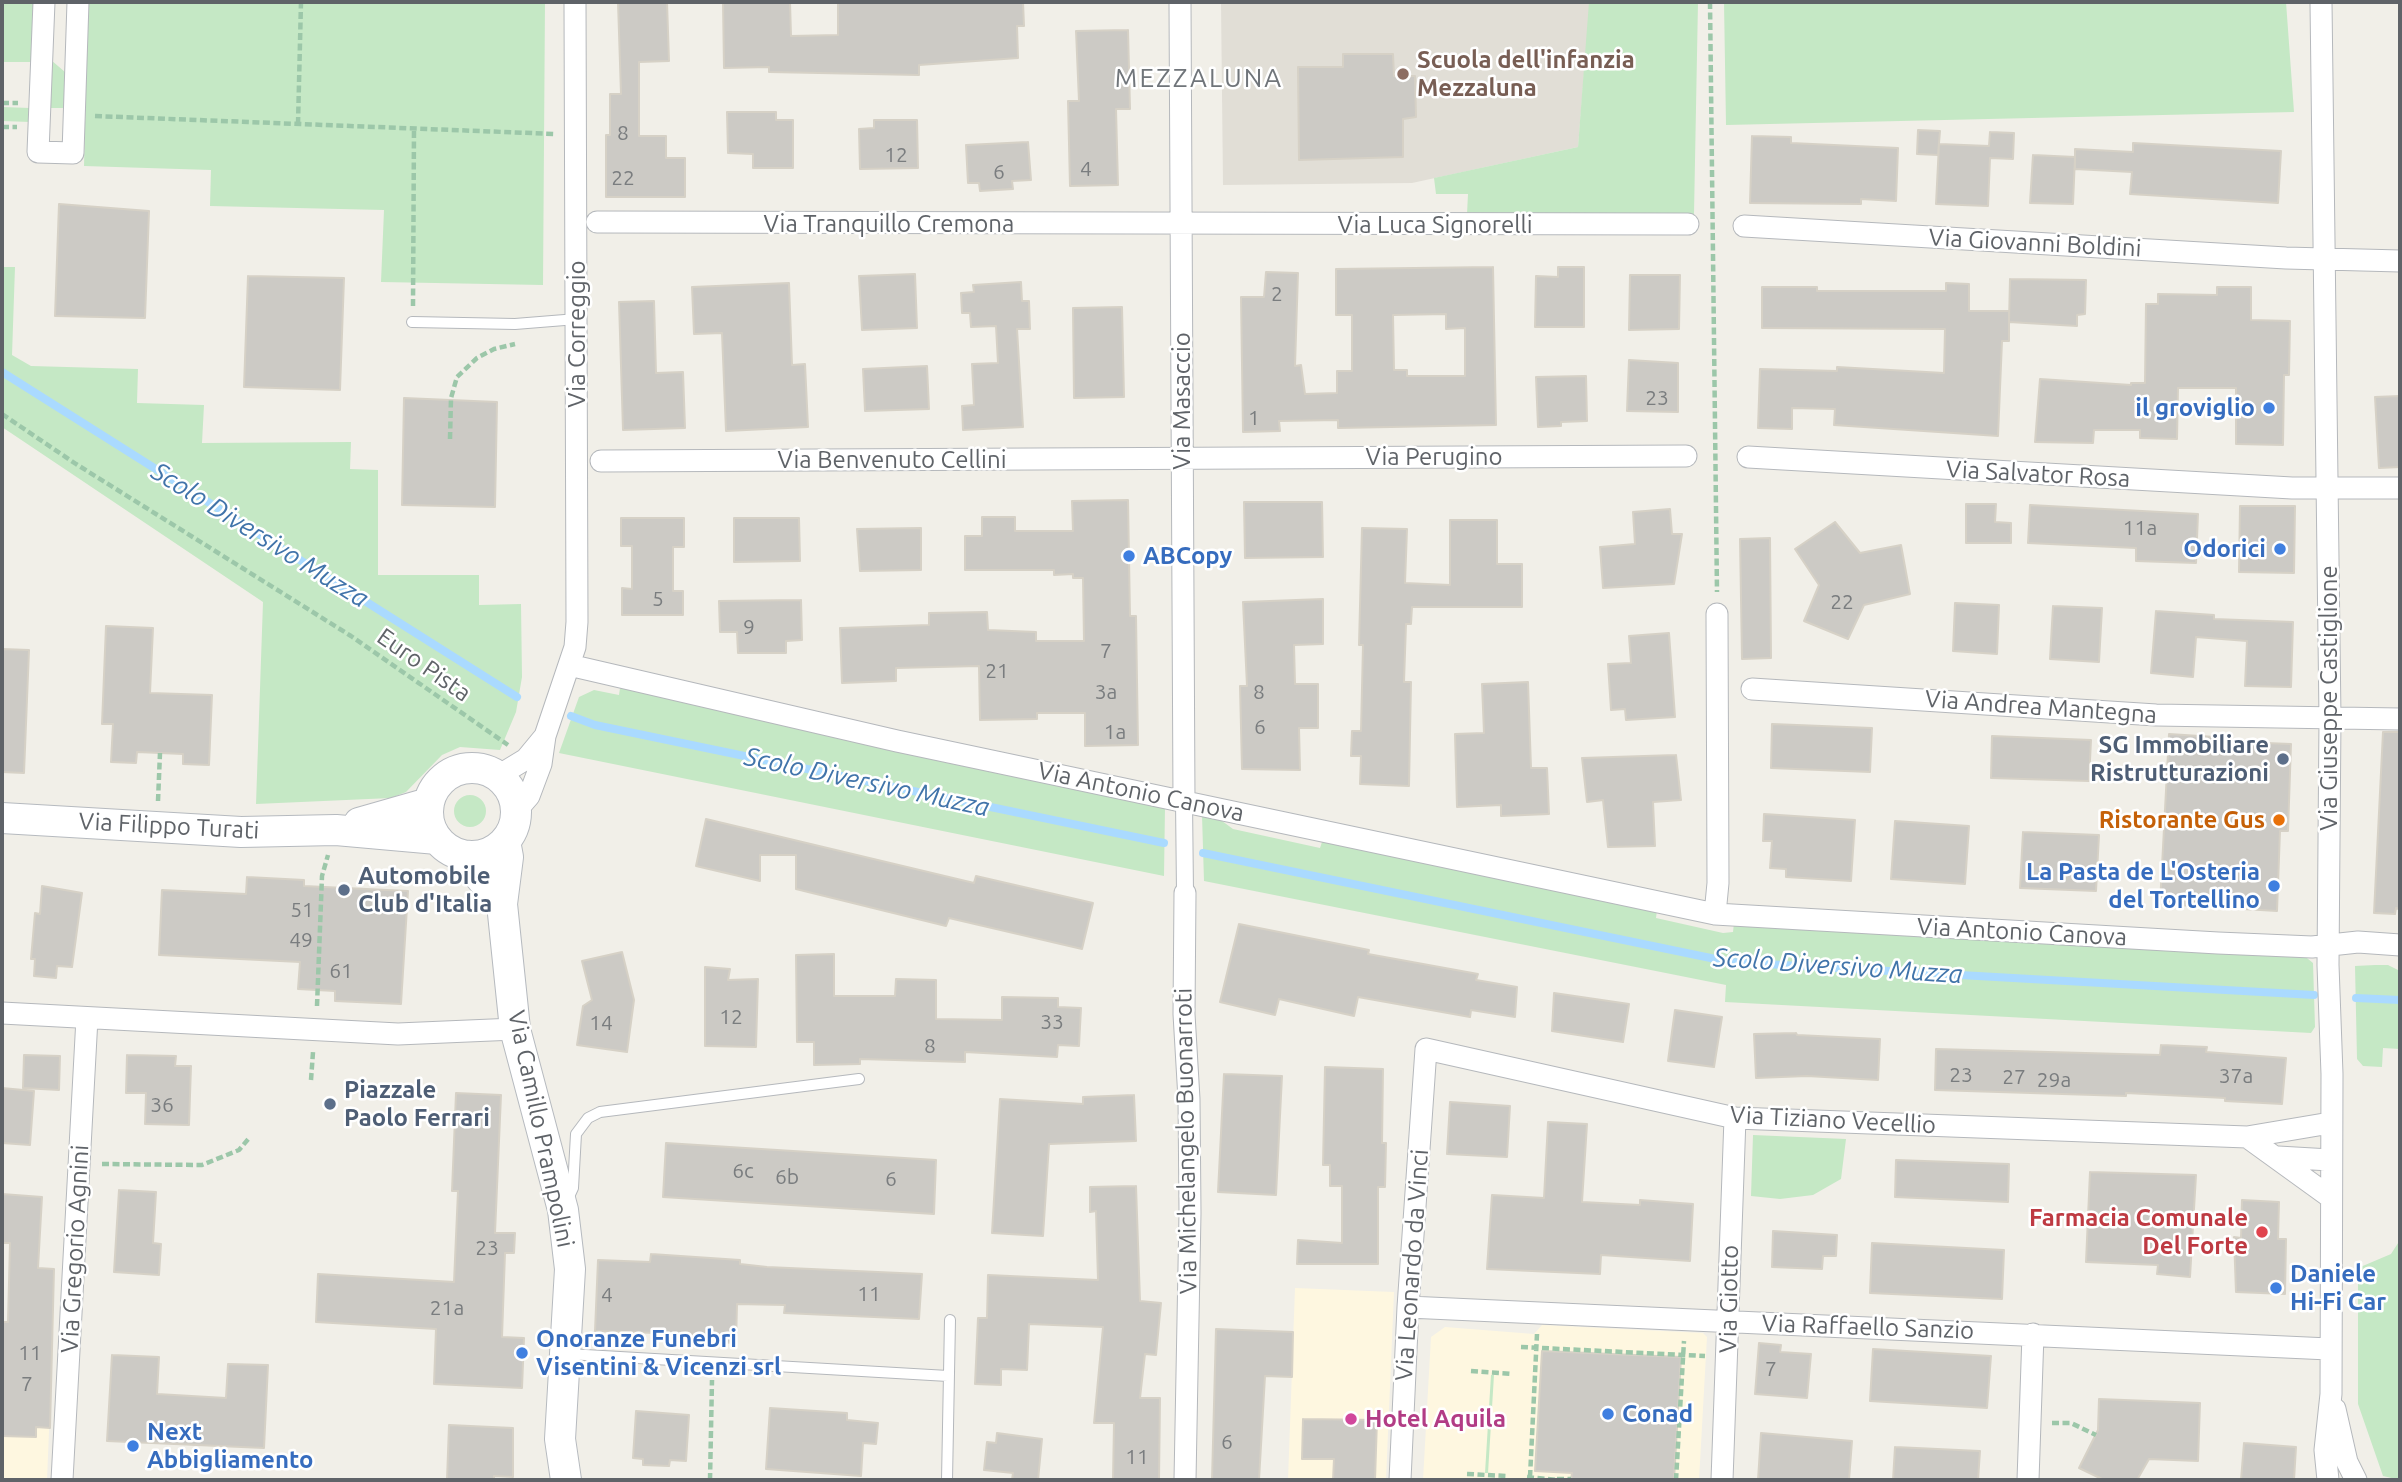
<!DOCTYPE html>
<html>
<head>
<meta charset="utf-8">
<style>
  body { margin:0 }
  #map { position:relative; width:2402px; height:1482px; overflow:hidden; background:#f1efe8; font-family:Ubuntu,sans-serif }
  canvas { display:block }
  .frame { position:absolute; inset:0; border:4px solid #5f6368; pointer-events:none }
</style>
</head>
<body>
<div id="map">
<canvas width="2402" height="1482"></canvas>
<div class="frame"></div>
</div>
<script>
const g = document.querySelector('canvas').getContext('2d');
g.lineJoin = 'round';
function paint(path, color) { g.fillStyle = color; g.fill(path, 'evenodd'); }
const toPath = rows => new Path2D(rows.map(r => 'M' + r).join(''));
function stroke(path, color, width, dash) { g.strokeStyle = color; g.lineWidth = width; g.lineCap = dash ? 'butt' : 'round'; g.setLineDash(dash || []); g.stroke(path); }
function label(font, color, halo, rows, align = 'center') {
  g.font = font + ' Ubuntu,sans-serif'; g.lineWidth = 5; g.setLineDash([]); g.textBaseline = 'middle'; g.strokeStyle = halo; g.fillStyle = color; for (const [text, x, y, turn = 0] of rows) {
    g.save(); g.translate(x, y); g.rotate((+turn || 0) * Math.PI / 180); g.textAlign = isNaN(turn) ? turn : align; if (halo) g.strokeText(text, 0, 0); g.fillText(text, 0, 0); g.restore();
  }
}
paint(toPath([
  [1295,1288,1394,1292,1386,1480,1288,1480],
  [36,1309,54,1309,47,1480,2,1480,2,1361,33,1362],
  [1542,1325,1703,1333,1707,1337,1699,1480,1423,1480,1431,1337,1445,1327,1534,1334]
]), '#fef7e0');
paint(toPath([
  [1221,2,1590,2,1578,147,1412,183,1223,185]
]), '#e1ded6');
paint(toPath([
  [2,2,33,2,31,62,2,62],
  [88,2,545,2,543,285,381,282,384,210,210,206,211,170,84,166],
  [1589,2,1698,2,1694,214,1467,214,1468,194,1436,194,1434,178,1578,147],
  [1724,2,2286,2,2294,112,1726,125],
  [51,60,65,72,64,108,48,108],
  [2,107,30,108,30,122,2,121],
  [2,267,15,267,12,355,31,366,138,369,137,403,204,405,202,443,351,442,350,469,378,470,378,575,479,575,479,605,521,604,522,677,516,712,500,750,460,747,442,755,406,792,391,798,256,804,263,602,2,427],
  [620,688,1165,807,1164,876,559,753,579,697,594,690,619,695],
  '454 811a16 16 0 1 1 32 0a16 16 0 1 1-32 0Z',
  [1202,815,1218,818,1233,829,1320,848,1323,839,1657,910,1656,918,1723,933,1733,932,1734,923,2302,954,2313,963,2315,1027,2311,1033,1725,1002,1726,985,1204,881],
  [2375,965,2388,965,2400,971,2400,1049,2383,1048,2382,1067,2363,1066,2357,1059,2355,966],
  [1753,1135,1846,1139,1841,1179,1813,1195,1780,1199,1751,1196],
  [2400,1240,2400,1480,2383,1476,2358,1404,2358,1268,2391,1254],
  [1491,1375,1494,1375,1488,1473,1485,1473]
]), '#c5e8c5');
stroke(toPath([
  [2,372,517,697],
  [571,716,595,725,1164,843],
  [1203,853,1730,962,2314,995],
  [2356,998,2400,1000]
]), '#aadaff', 8);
const building = toPath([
  [618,2,667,2,669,61,639,62,639,136,666,136,666,158,685,158,685,197,606,197,606,135,610,135,610,94,621,94,618,2],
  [723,2,790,2,791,36,838,35,838,2,1023,2,1024,26,1017,26,1018,58,919,65,919,75,769,72,769,67,724,68,723,2],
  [1128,30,1130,109,1116,109,1118,185,1070,186,1068,101,1079,101,1076,31,1128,30],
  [1343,54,1393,54,1394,76,1415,76,1416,117,1403,119,1403,157,1299,160,1298,67,1343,67,1343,54],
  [727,112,776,112,776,120,793,120,793,168,753,168,753,154,728,153,727,112],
  [874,120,917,120,918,168,860,169,859,129,874,128,874,120],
  [1918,130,1940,131,1938,155,1917,154,1918,130],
  [1990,132,2014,133,2013,159,1990,158,1988,206,1936,204,1939,144,1989,146,1990,132],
  [1752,136,1791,137,1791,143,1898,148,1896,201,1861,199,1861,204,1750,203,1752,136],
  [1028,142,1031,180,1012,181,1013,189,980,191,979,183,968,183,966,145,1028,142],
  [2133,143,2281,151,2278,203,2130,194,2132,172,2075,169,2075,149,2133,152,2133,143],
  [2033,155,2075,157,2073,204,2030,203,2033,155],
  [59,204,149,211,145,318,55,316,59,204],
  [1493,267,1496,425,1338,428,1338,420,1279,421,1280,431,1243,432,1241,297,1264,297,1266,272,1298,273,1295,366,1301,365,1305,394,1337,393,1337,371,1352,371,1352,315,1336,315,1336,269,1493,267],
  [1446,314,1446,329,1465,328,1465,376,1407,376,1407,370,1394,370,1393,315,1446,314],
  [1558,267,1584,267,1584,327,1535,327,1536,276,1558,277,1558,267],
  [915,274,917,328,862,330,859,276,915,274],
  [1630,275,1680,275,1679,329,1629,330,1630,275],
  [248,276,344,278,340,390,244,387,248,276],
  [2010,279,2086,280,2085,314,2077,315,2077,326,2009,322,2010,279],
  [1021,282,1022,301,1029,301,1030,329,1017,329,1023,427,963,430,962,406,974,405,972,364,998,363,996,326,971,327,970,313,962,313,961,293,974,292,973,285,1021,282],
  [789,283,792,365,805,364,808,427,726,431,722,333,694,334,692,287,789,283],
  [1946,283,1969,284,1969,311,2009,311,2009,341,2002,341,1998,436,1834,425,1835,409,1792,408,1792,429,1758,428,1760,369,1837,371,1837,367,1944,373,1945,329,1762,328,1762,287,1817,287,1817,291,1946,291,1946,283],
  [2217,287,2251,287,2251,320,2290,321,2289,375,2284,375,2283,445,2236,444,2236,388,2178,388,2177,439,2140,438,2140,430,2094,430,2093,443,2035,442,2040,379,2131,385,2131,383,2145,383,2146,304,2158,304,2158,294,2217,295,2217,287],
  [654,301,656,373,683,372,685,428,623,430,619,302,654,301],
  [1122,307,1124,397,1074,398,1073,308,1122,307],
  [1629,360,1678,363,1678,412,1627,411,1629,360],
  [927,366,929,409,865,411,863,369,927,366],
  [1586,376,1587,421,1561,422,1561,426,1538,427,1536,377,1586,376],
  [2400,396,2400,467,2379,468,2375,397,2400,396],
  [404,398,497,402,495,507,402,505,404,398],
  [1128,500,1130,616,1136,616,1138,745,1085,746,1085,713,1037,713,1037,719,980,720,979,666,896,668,896,681,842,683,840,628,929,625,929,613,987,612,988,630,1036,632,1036,641,1084,641,1083,578,1073,578,1073,574,1054,575,1054,570,965,570,965,536,982,536,982,517,1015,517,1015,531,1073,531,1072,501,1128,500],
  [1244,502,1322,502,1323,557,1245,558,1244,502],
  [1966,504,1996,504,1995,522,2011,523,2011,543,1966,543,1966,504],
  [2030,505,2198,514,2196,563,2136,561,2136,548,2028,543,2030,505],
  [2240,506,2295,506,2294,573,2239,572,2240,506],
  [1670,509,1672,534,1682,534,1674,584,1603,588,1600,547,1635,544,1633,512,1670,509],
  [621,518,684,518,684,547,673,547,673,591,683,591,683,615,622,615,622,588,632,589,632,546,621,546,621,518],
  [734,518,799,518,800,561,734,562,734,518],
  [1450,520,1497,520,1497,564,1522,564,1522,607,1412,607,1411,624,1406,624,1404,682,1411,682,1409,786,1360,784,1361,756,1351,756,1352,731,1361,731,1363,645,1359,645,1362,528,1407,529,1405,583,1450,585,1450,520],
  [1835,522,1860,553,1901,545,1910,594,1864,605,1848,639,1804,621,1819,585,1795,549,1835,522],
  [921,528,921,570,860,571,857,529,921,528],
  [1770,538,1771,658,1742,659,1740,539,1770,538],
  [1323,599,1323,644,1294,645,1295,684,1318,684,1318,728,1299,728,1300,770,1242,769,1240,686,1247,686,1243,602,1323,599],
  [801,600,802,640,786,641,786,653,738,653,737,632,720,632,719,601,801,600],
  [1955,603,1999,605,1997,654,1953,651,1955,603],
  [2053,606,2102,608,2099,662,2050,659,2053,606],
  [2156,611,2214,615,2214,619,2293,622,2291,687,2245,686,2247,641,2196,637,2193,677,2151,673,2156,611],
  [106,626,153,628,150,693,212,695,209,765,183,764,183,754,137,752,136,763,111,762,113,724,102,724,106,626],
  [1669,633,1675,717,1626,720,1625,709,1611,710,1608,664,1631,663,1629,636,1669,633],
  [2,649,29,650,24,773,2,772,2,649],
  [1528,682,1531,768,1547,768,1549,814,1501,816,1501,805,1457,807,1455,734,1484,733,1482,684,1528,682],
  [1772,724,1872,728,1870,772,1771,768,1772,724],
  [2383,732,2400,732,2400,909,2396,908,2395,914,2374,913,2383,732],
  [2169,734,2215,737,2215,741,2291,744,2288,831,2280,831,2277,911,2160,904,2169,734],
  [1992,736,2091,740,2089,781,1991,778,1992,736],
  [1676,755,1681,800,1653,802,1655,846,1608,847,1603,800,1587,802,1582,758,1676,755],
  [1764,814,1855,820,1851,881,1786,877,1786,869,1770,868,1772,841,1763,841,1764,814],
  [706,819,974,883,976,876,1093,903,1082,949,949,918,946,926,796,889,796,855,760,855,760,881,696,866,706,819],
  [1895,821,1969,826,1965,884,1891,879,1895,821],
  [2023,832,2099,835,2096,891,2020,888,2023,832],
  [247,877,304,880,304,886,408,891,401,1004,335,1001,335,991,298,989,300,962,159,955,162,890,246,894,247,877],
  [42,886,82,893,72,967,57,966,56,978,34,976,35,959,31,959,35,913,40,914,42,886],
  [1239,924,1369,950,1368,954,1478,974,1476,980,1517,987,1515,1017,1471,1010,1470,1017,1358,997,1354,1016,1279,999,1275,1015,1220,1002,1239,924],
  [622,952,634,1000,627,1052,577,1045,583,1006,592,1000,582,961,622,952],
  [834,954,834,996,895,996,896,979,936,980,936,1019,1002,1020,1002,997,1058,998,1058,1007,1081,1008,1079,1046,1058,1045,1057,1057,965,1052,965,1062,860,1059,860,1064,814,1065,814,1042,797,1042,796,955,834,954],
  [705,967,730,969,728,980,758,979,756,1047,705,1046,705,967],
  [1554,993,1629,1004,1623,1042,1552,1031,1554,993],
  [1675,1010,1722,1017,1714,1067,1668,1061,1675,1010],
  [1796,1033,1797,1035,1880,1039,1878,1080,1807,1076,1756,1078,1754,1034,1796,1033],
  [2161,1045,2207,1047,2206,1052,2286,1058,2282,1104,2225,1101,2225,1098,2126,1093,2126,1096,1935,1090,1936,1049,2160,1055,2161,1045],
  [24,1055,60,1056,59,1090,23,1088,24,1055],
  [127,1055,176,1056,175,1066,191,1066,189,1125,145,1124,146,1093,126,1093,127,1055],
  [1325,1067,1383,1069,1382,1143,1386,1143,1385,1187,1378,1187,1378,1264,1297,1264,1298,1240,1342,1243,1342,1186,1330,1186,1330,1165,1323,1165,1325,1067],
  [1224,1074,1282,1076,1276,1195,1218,1192,1224,1074],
  [2,1088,34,1091,30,1145,2,1143,2,1088],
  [456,1093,501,1095,495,1233,515,1233,514,1253,505,1253,502,1337,524,1338,522,1388,434,1384,436,1329,316,1322,318,1274,454,1282,458,1191,452,1191,456,1093],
  [1134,1095,1136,1141,1049,1144,1043,1236,992,1233,1000,1099,1083,1104,1083,1097,1134,1095],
  [1450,1102,1510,1106,1507,1157,1447,1154,1450,1102],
  [1548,1122,1587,1124,1582,1202,1640,1205,1640,1200,1693,1204,1690,1261,1601,1255,1600,1274,1487,1269,1492,1195,1544,1198,1548,1122],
  [666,1143,936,1160,934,1214,663,1197,666,1143],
  [1896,1160,2009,1164,2008,1202,1895,1197,1896,1160],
  [2090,1172,2196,1175,2190,1277,2157,1274,2158,1265,2086,1262,2090,1172],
  [1136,1186,1140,1301,1161,1303,1156,1355,1145,1354,1140,1398,1160,1398,1159,1480,1113,1480,1114,1423,1094,1423,1103,1327,1029,1324,1027,1370,1001,1369,1001,1385,975,1384,978,1318,987,1318,988,1275,1098,1280,1096,1211,1090,1212,1090,1187,1136,1186],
  [119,1190,156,1192,153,1243,161,1244,159,1275,114,1272,119,1190],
  [2,1194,42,1197,38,1268,54,1269,50,1428,36,1427,36,1437,2,1436,2,1322,8,1322,10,1243,2,1243,2,1194],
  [2242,1200,2279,1202,2278,1239,2286,1239,2285,1294,2236,1292,2234,1237,2241,1238,2242,1200],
  [1773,1231,1837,1235,1836,1256,1823,1256,1822,1269,1772,1267,1773,1231],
  [1872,1243,2004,1250,2002,1299,1870,1293,1872,1243],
  [651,1254,740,1260,740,1264,767,1267,922,1274,919,1319,784,1313,785,1305,737,1304,736,1343,657,1339,657,1333,595,1331,598,1260,650,1262,651,1254],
  [1216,1329,1293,1332,1292,1377,1265,1376,1259,1480,1212,1480,1216,1329],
  [1759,1343,1781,1345,1780,1352,1811,1354,1807,1398,1755,1394,1759,1343],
  [1873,1349,1991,1356,1987,1408,1870,1401,1873,1349],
  [1542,1351,1681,1357,1674,1480,1571,1480,1572,1473,1535,1471,1542,1351],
  [112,1355,159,1357,157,1394,226,1398,228,1364,268,1365,264,1448,107,1441,112,1355],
  [2099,1399,2200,1403,2198,1461,2149,1459,2137,1480,2104,1480,2079,1468,2098,1430,2099,1399],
  [770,1408,847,1413,847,1420,878,1423,876,1444,863,1443,861,1476,766,1469,770,1408],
  [636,1411,689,1415,686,1461,670,1460,669,1466,643,1465,643,1459,633,1458,636,1411],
  [1303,1419,1377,1420,1375,1480,1333,1480,1334,1459,1302,1459,1303,1419],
  [449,1425,513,1428,513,1477,494,1476,494,1480,447,1480,449,1425],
  [997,1433,1042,1439,1038,1480,1012,1480,1013,1473,984,1470,987,1442,996,1443,997,1433],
  [1761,1433,1852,1441,1849,1480,1758,1480,1761,1433],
  [2244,1443,2296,1447,2294,1480,2241,1480,2244,1443],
  [1895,1447,1980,1451,1978,1480,1893,1480,1895,1447]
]);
paint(building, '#cccac5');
stroke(building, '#d6d1c6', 2);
const service = toPath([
  [412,322,515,324,577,319],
  [567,1201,573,1188,576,1134,588,1118,600,1112,859,1079],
  [568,1354,948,1376],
  [947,1480,950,1320]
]);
const pedestrian = toPath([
  [1184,801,1185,893]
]);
const minor = toPath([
  [44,2,38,152,73,153,78,2],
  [1180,2,1184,801],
  [2321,2,2330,718,2328,965,2332,1074,2331,1394,2325,1450,2328,1480],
  [597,222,1688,224],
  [1744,226,2286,258,2400,261],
  [1748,457,2292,488,2400,488],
  [601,461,1686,456],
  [569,665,897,741,1715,914,2218,943,2312,947,2358,942,2400,945],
  [1752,689,2156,715,2400,719],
  [498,776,526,759,545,736],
  [516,811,529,796,541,764,545,736,575,647,577,622,575,2],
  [1715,914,1718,883,1717,614],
  [2,1013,398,1034,515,1029],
  [2247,1137,2330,1197],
  [2278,1157,2330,1160],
  [1408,1307,2329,1349],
  [2335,1409,2347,1462,2356,1480],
  [62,1480,87,1018],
  [1185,1480,1190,1213,1189,1099,1184,1014,1185,893],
  [1400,1480,1408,1307,1426,1049,1735,1118,2247,1137,2330,1123],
  [1722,1480,1735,1118],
  [2028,1480,2033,1334]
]);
const secondary = toPath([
  '428 812a44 44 0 1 1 88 0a44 44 0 1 1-88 0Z',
  [2,818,241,832,336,830,437,839],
  [359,823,429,803],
  [505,841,508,857,502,904,515,1029,563,1210,570,1269,560,1439,566,1480],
  [462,855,502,904]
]);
stroke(service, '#b5b8bc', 12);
stroke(pedestrian, '#b5b8bc', 18);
stroke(minor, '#b5b8bc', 23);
stroke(secondary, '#b6babf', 32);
stroke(toPath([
  [1710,2,1717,592],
  [2,103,18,103],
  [95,116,555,134],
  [298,124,301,2],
  [2,127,17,127],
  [413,306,414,128],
  [2,414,76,464,351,636,508,745],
  [450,439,451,398,457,377,477,358,494,349,515,344],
  [158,801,160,753],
  [317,1006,322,876,328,855],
  [311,1080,313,1052],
  [102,1164,202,1165,239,1150,250,1137],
  [1521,1347,1705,1356],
  [1471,1371,1512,1374],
  [2052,1423,2071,1423,2096,1435],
  [1467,1474,1507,1476],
  [1527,1477,1557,1480],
  [1530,1477,1537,1334],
  [1557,1479,1571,1479],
  [710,1480,712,1380],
  [1676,1480,1684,1341]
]), '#9cc7a9', 4.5, [7, 3.5]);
stroke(service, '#fff', 10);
stroke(pedestrian, '#fff', 16);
stroke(minor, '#fff', 21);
stroke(secondary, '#fff', 30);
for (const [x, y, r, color] of [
  [1403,74,7,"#8d6e63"],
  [2269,408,7,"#3f7fe0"],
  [2280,549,7,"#3f7fe0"],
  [1129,556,7,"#3f7fe0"],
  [2283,759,7,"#5c6f8a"],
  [2279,820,7,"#e8710a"],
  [2274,886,7,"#3f7fe0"],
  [344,890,7,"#5c6f8a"],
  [330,1104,7,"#5c6f8a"],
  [2262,1232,7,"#e0444e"],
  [2276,1288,7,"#3f7fe0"],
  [522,1353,7,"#3f7fe0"],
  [1608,1414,7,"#3f7fe0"],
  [1351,1419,7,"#d1479c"],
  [133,1446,7,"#3f7fe0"]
]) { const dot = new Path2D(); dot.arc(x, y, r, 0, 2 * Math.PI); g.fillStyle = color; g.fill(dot); stroke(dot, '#fff', 2.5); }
label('21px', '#7a7d7f', null, [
  ["8",623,133],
  ["12",896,155],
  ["4",1086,169],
  ["6",999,172],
  ["22",623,178],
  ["2",1277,294],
  ["23",1657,398],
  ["1",1254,418],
  ["11a",2140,528],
  ["5",658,599],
  ["22",1842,602],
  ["9",749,627],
  ["7",1106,651],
  ["21",997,671],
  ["3a",1106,692],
  ["8",1259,692],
  ["6",1260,727],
  ["1a",1115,732],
  ["51",302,910],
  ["49",301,940],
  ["61",341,971],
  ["12",731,1017],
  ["33",1052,1022],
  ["14",601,1023],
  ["8",930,1046],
  ["23",1961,1075],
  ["37a",2236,1076],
  ["27",2014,1077],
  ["29a",2054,1080],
  ["36",162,1105],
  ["6c",743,1171],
  ["6b",787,1177],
  ["6",891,1179],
  ["23",487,1248],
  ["11",869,1294],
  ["4",607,1295],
  ["21a",447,1308],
  ["11",30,1353],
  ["7",1771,1369],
  ["7",27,1384],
  ["6",1227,1442],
  ["11",1137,1457]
]);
label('bold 24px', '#785e54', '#fff', [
  ["Scuola dell'infanzia",1417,60],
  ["Mezzaluna",1417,88]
], 'left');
label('24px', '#5f6368', '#fff', [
  ["Via Tranquillo Cremona",889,224],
  ["Via Luca Signorelli",1435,225],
  ["Via Giovanni Boldini",2035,243,3],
  ["Via Correggio",577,334,-90],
  ["Via Masaccio",1182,401,-90],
  ["Via Perugino",1434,457],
  ["Via Benvenuto Cellini",892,460],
  ["Via Salvator Rosa",2038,474,3],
  ["Euro Pista",424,665,35],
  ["Via Giuseppe Castiglione",2329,698,-90],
  ["Via Andrea Mantegna",2041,707,4],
  ["Via Antonio Canova",1141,792,12],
  ["Via Filippo Turati",169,826,3],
  ["Via Antonio Canova",2022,932,3],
  ["Via Tiziano Vecellio",1833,1120,3],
  ["Via Camillo Prampolini",541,1129,78],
  ["Via Michelangelo Buonarroti",1186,1141,-91],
  ["Via Gregorio Agnini",75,1249,-87],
  ["Via Leonardo da Vinci",1412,1265,-86],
  ["Via Giotto",1729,1299,-89],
  ["Via Raffaello Sanzio",1868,1327,2]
]);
label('bold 24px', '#366cbe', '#fff', [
  ["il groviglio",2255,408,"right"],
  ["Odorici",2266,549,"right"],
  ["ABCopy",1143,556],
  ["La Pasta de L'Osteria",2260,872,"right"],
  ["del Tortellino",2260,900,"right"],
  ["Daniele",2290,1274],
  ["Hi-Fi Car",2290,1302],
  ["Onoranze Funebri",536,1339],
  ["Visentini & Vicenzi srl",536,1367],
  ["Conad",1622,1414],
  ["Next",147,1432],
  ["Abbigliamento",147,1460]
], 'left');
label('bold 24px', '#4e5e75', '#fff', [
  ["SG Immobiliare",2269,745,"right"],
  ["Ristrutturazioni",2269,773,"right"],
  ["Automobile",358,876],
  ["Club d'Italia",358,904],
  ["Piazzale",344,1090],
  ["Paolo Ferrari",344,1118]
], 'left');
label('bold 24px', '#c56008', '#fff', [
  ["Ristorante Gus",2265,820]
], 'right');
label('bold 24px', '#be3a42', '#fff', [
  ["Farmacia Comunale",2248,1218],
  ["Del Forte",2248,1246]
], 'right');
label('bold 24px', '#b23c85', '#fff', [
  ["Hotel Aquila",1365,1419]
], 'left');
g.letterSpacing = '2px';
label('26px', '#70757a', '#fff', [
  ["MEZZALUNA",1199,78]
]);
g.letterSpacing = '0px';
label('italic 26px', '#4174aa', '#fff', [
  ["Scolo Diversivo Muzza",260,535,32],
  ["Scolo Diversivo Muzza",867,782,12],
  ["Scolo Diversivo Muzza",1838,966,4]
]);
</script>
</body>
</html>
